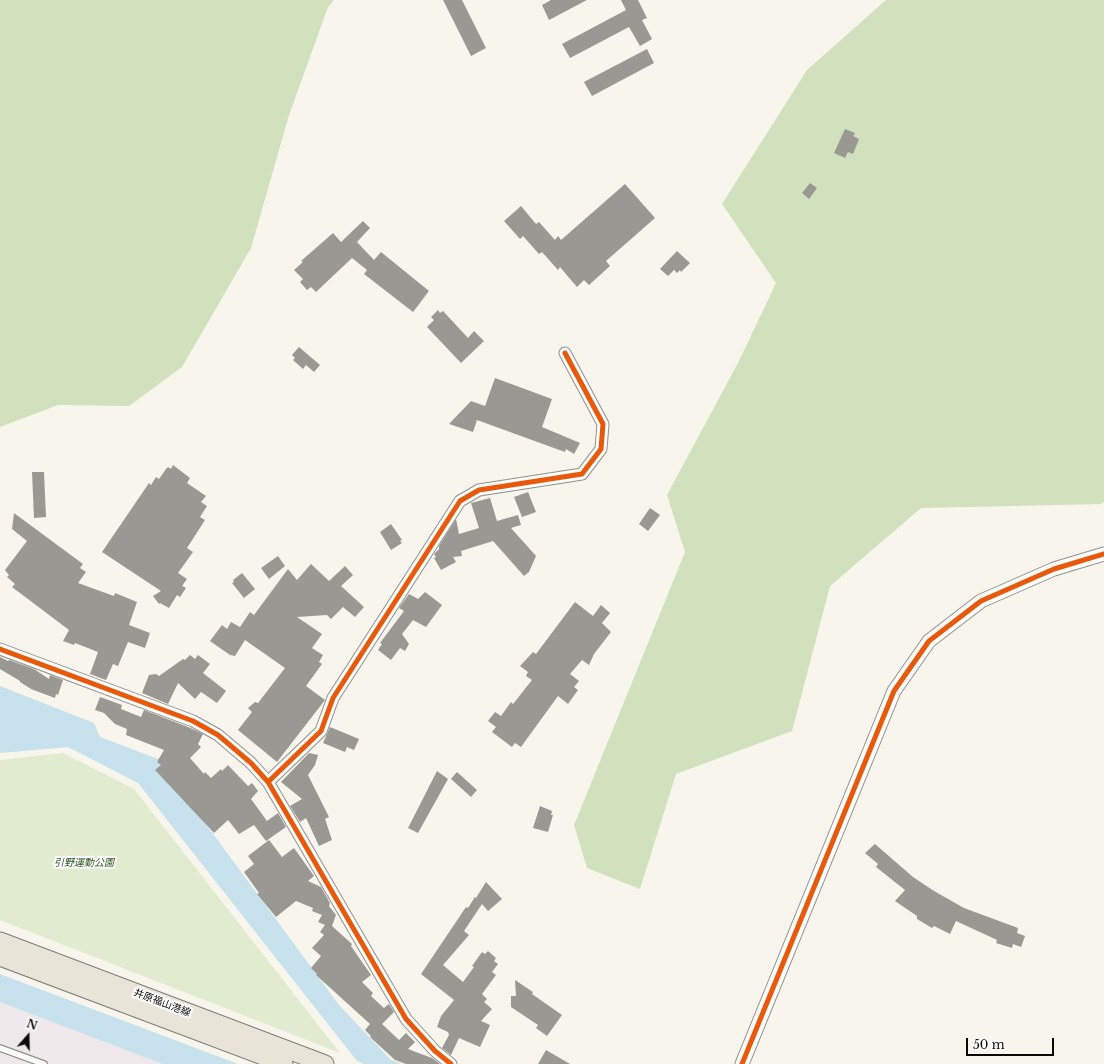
<!DOCTYPE html>
<html>
<head>
<meta charset="utf-8">
<style>
  body { margin:0 }
  #map { position:relative; width:1104px; height:1064px; overflow:hidden; background:#f7f5ec; font-family:"Libre Baskerville",serif }
  canvas { display:block }
  .north { position:absolute; left:8px; top:1016px; width:40px; height:40px; -webkit-text-stroke:3px #fff; paint-order:stroke; rotate:20deg; font-size:11px; font-weight:700; line-height:16px; text-align:center; color:#090909 }
  .north::after { content:''; display:block; margin:auto; width:14px; height:18px; background:#090909; clip-path:polygon(50% 0,100% 100%,50% 72%,0 100%) }
  .scale { position:absolute; left:966px; top:1038px; width:88px; height:18px; box-sizing:border-box; border:2px solid #090909; border-top:0; padding-left:5px; font-size:12px; line-height:14px; white-space:nowrap; color:#090909; -webkit-text-stroke:3px #fff; paint-order:stroke }
</style>
</head>
<body>
<div id="map">
<canvas width="1104" height="1064"></canvas>
<div class="north">N</div>
<div class="scale">50 m</div>
</div>
<script>
const g = document.querySelector('canvas').getContext('2d');
g.lineJoin = 'round';
function paint(path, color) { g.fillStyle = color; g.fill(path, 'evenodd'); }
const toPath = rows => new Path2D(rows.map(r => 'M' + r).join(''));
function stroke(path, color, width, dash) { g.strokeStyle = color; g.lineWidth = width; g.lineCap = dash ? 'butt' : 'round'; g.setLineDash(dash || []); g.stroke(path); }
function label(font, color, halo, rows, align = 'center') {
  g.font = font + ' "Libre Baskerville","Noto Sans JP",serif'; g.lineWidth = 4; g.setLineDash([]); g.textBaseline = 'middle'; g.strokeStyle = halo; g.fillStyle = color; for (const [text, x, y, turn = 0] of rows) {
    g.save(); g.translate(x, y); g.rotate((+turn || 0) * Math.PI / 180); g.textAlign = isNaN(turn) ? turn : align; if (halo) g.strokeText(text, 0, 0); g.fillText(text, 0, 0); g.restore();
  }
}
paint(toPath([
  [0,996,180,1064,0,1064]
]), '#eee8ea');
paint(toPath([
  [63,753,134,789,340,1053,0,920,0,760]
]), '#e0ebcf');
paint(toPath([
  [0,0,334,0,328,7,289,115,251,248,182,367,129,406,58,405,0,427],
  [886,0,1104,0,1104,502,1101,504,921,508,830,586,792,731,676,774,640,889,587,868,574,825,685,552,667,495,739,361,776,283,722,204,807,70]
]), '#d1e1be');
paint(toPath([
  [0,686,94,723,100,737,158,759,339,1005,391,1060,402,1064,364,1064,357,1061,138,783,68,747,0,753],
  [0,974,238,1064,163,1064,0,1002]
]), '#c7e1ed');
paint(toPath([
  [443,0,462,0,486,48,471,56],
  [551,0,587,0,549,20,542,5],
  [621,0,638,0,647,18,642,20,652,39,640,46,629,27,570,58,562,44,626,10],
  [647,49,654,63,592,96,584,82],
  [845,129,855,133,853,136,859,139,853,154,848,152,845,158,834,153],
  [810,183,817,188,809,199,802,193],
  [625,184,655,218,606,261,610,266,589,285,584,280,577,287,560,267,558,270,542,252,539,254,523,236,520,239,504,221,521,206,536,224,539,222,555,240,558,236,561,240],
  [363,221,370,228,357,242,374,260,381,252,429,291,413,312,364,274,367,270,352,258,316,292,311,287,307,290,300,282,303,279,294,270,303,262,301,261,333,233,341,242],
  [677,251,690,263,681,272,680,270,677,273,674,270,668,276,660,269],
  [438,310,440,313,443,311,468,338,474,331,484,341,461,363,427,327,434,320,431,317],
  [299,347,320,365,314,372,306,365,303,369,293,360,295,358,292,355],
  [495,378,552,399,542,427,580,443,574,454,566,449,565,452,477,420,473,432,449,424,471,401,485,406],
  [173,465,190,478,187,483,206,496,201,502,207,506,200,517,205,520,187,548,193,552,178,573,187,579,182,586,186,588,180,597,177,595,169,608,160,603,159,604,153,596,161,591,102,552,149,483,151,485,156,477,159,479,166,469,168,467,171,469],
  [32,472,44,472,46,517,34,518],
  [528,492,536,512,522,517,514,497],
  [490,498,497,521,518,515,521,525,511,528,536,556,529,572,524,576,493,541,461,551,462,556,453,557,456,562,441,570,434,558,436,557,434,554,439,549,439,546,456,519,459,534,479,528,471,503],
  [650,508,660,515,648,531,639,524],
  [14,513,83,564,80,568,86,572,78,583,114,596,115,593,137,602,129,625,150,633,145,648,128,642,118,666,113,664,106,680,90,674,98,652,75,643,74,645,63,641,69,630,12,587,15,584,7,577,9,575,5,570,27,541,12,529],
  [391,524,402,540,400,541,402,543,391,550,380,532],
  [278,556,285,566,269,579,261,568],
  [311,564,329,581,345,566,353,575,341,586,364,607,355,617,343,607,331,619,327,615,297,617,322,634,312,648,323,655,319,662,322,664,306,686,325,700,277,762,238,730,252,712,248,708,255,702,258,703,285,668,245,640,235,656,230,655,210,641,222,625,227,629,231,622,240,627,250,612,254,615,288,569,297,580],
  [242,573,255,589,244,598,232,583,234,582,233,580],
  [425,592,442,605,426,627,413,620,402,634,409,644,405,651,400,648,391,660,378,650,382,644,380,643,404,611,399,608,409,594,418,599],
  [575,602,593,616,601,605,610,613,602,623,611,632,594,654,589,665,582,660,570,674,579,681,574,687,578,690,568,704,558,696,521,747,515,743,512,747,492,732,496,727,488,721,495,712,501,716,511,702,513,704,532,680,526,676,528,672,520,666,533,652,536,654],
  [190,655,195,659,198,655,210,664,203,673,226,691,217,703,201,692,195,699,178,683,168,704,142,693,149,675,156,674,159,676,183,659,185,660],
  [0,657,8,661,9,660,34,669,49,679,50,675,63,680,58,695,56,694,55,698,31,689,20,682,20,681,0,669],
  [100,697,122,705,121,709,141,717,144,710,188,727,203,734,198,744,201,747,190,758,204,774,205,772,211,778,221,769,222,771,228,765,248,786,252,783,258,791,251,799,267,821,278,813,286,827,266,841,254,825,239,834,228,820,214,833,155,770,161,765,157,762,164,750,126,735,127,729,115,724,104,713,95,710],
  [330,727,359,739,354,750,347,747,345,752,323,743],
  [309,753,318,755,315,765,308,775,329,817,325,819,332,840,319,846,306,818,300,822,290,806,302,799,281,782],
  [437,771,448,779,418,833,408,828],
  [457,772,477,790,471,797,451,779],
  [540,806,552,811,551,815,553,815,548,832,533,828],
  [269,840,282,857,294,848,314,876,308,881,321,887,330,903,329,906,336,915,332,926,352,944,351,946,371,975,362,982,373,993,371,996,384,1008,389,1004,394,1012,382,1024,399,1040,406,1033,415,1042,408,1049,432,1058,440,1064,406,1064,395,1060,370,1037,371,1036,365,1030,370,1024,316,975,317,974,311,968,321,956,312,948,324,935,320,932,325,925,318,922,322,915,312,911,313,908,296,901,276,917,257,894,259,893,244,872,254,864,248,856],
  [875,844,913,877,934,891,964,908,1018,928,1017,933,1025,936,1021,947,1013,944,1012,948,996,943,997,940,956,921,950,934,934,926,932,928,917,919,917,916,895,901,905,890,876,867,878,864,865,853],
  [486,882,502,899,488,911,482,904,464,931,469,935,443,965,463,982,474,967,472,966,482,952,485,954,488,951,496,958,494,961,498,964,492,972,496,975,482,994,487,999,484,1002,492,1009,481,1021,490,1025,480,1047,459,1038,451,1055,442,1048,449,1035,448,1032,437,1027,441,1016,454,1000,421,974,466,907,468,908,475,897,476,898],
  [515,980,533,992,532,994,562,1015,547,1036,536,1028,538,1025,511,1007,511,996,516,996],
  [546,1050,570,1064,538,1064]
]), '#9a9893');
const service = toPath([
  [0,1048,44,1064]
]);
const minor = toPath([
  [0,649,193,721,218,735,251,763,268,782,288,816,406,1019,435,1051,451,1064],
  [268,782,321,731,333,698,460,501,479,490,582,474,601,449,603,424,565,353]
]);
const tertiary = toPath([
  [742,1064,894,691,929,641,981,601,1054,569,1104,554]
]);
const primary = toPath([
  [0,941,325,1064],
  [0,957,284,1064]
]);
stroke(service, '#908f8b', 8);
stroke(minor, '#908f8b', 13);
stroke(tertiary, '#908f8b', 15);
stroke(primary, '#7d7d78', 19);
stroke(service, '#fefefc', 5.5);
stroke(minor, '#fefefc', 11);
stroke(tertiary, '#fefefc', 13);
stroke(primary, '#e9e4d8', 17);
stroke(toPath([
  [0,649,193,721,218,735,251,763,268,782,288,816,406,1019,435,1051,451,1064],
  [268,782,321,731,333,698,460,501,479,490,582,474,601,449,603,424,565,353],
  [742,1064,894,691,929,641,981,601,1054,569,1104,554]
]), '#e8590c', 5);
label('italic 10px', '#2e5822', '#fff', [
  ["引野運動公園",84,863]
]);
label('10px', '#090909', '#fff', [
  ["井原福山港線",162,1003,21]
]);
</script>
</body>
</html>
